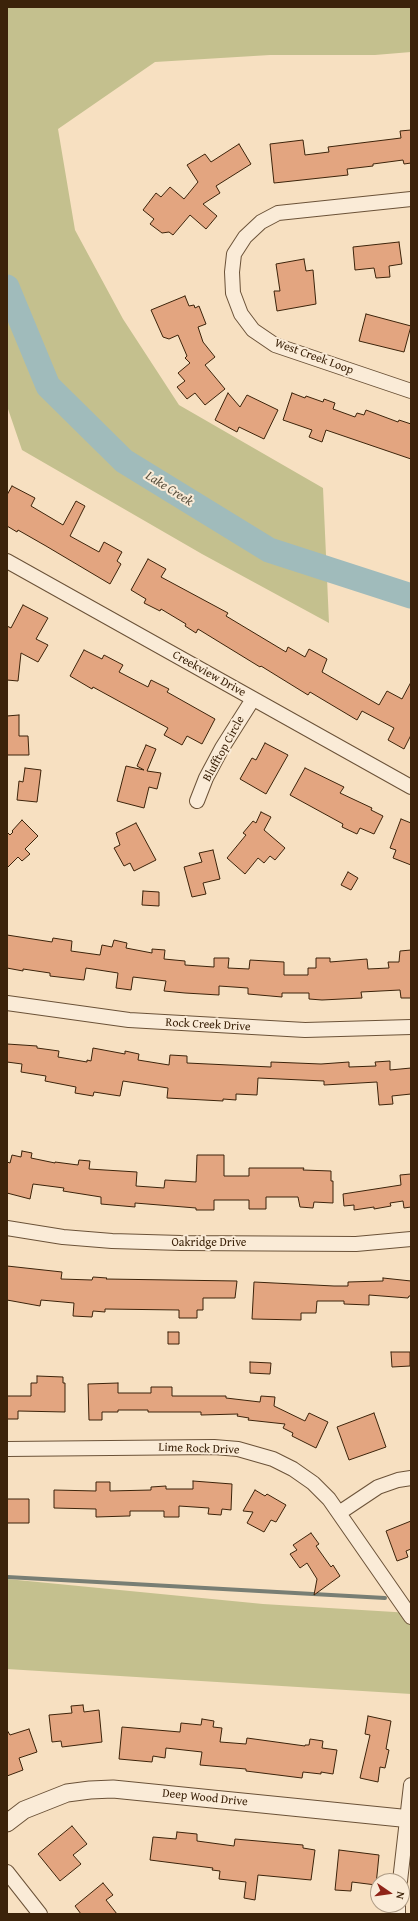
<!DOCTYPE html>
<html>
<head>
<meta charset="utf-8">
<style>
  body { margin:0 }
  #map { position:relative; width:418px; height:1921px; overflow:hidden; background:#f7e0c1; font-family:"Gentium Book Plus",serif }
  canvas { display:block }
  .frame { position:absolute; inset:0; border:8px solid #3c230a; pointer-events:none }
  .north { position:absolute; left:370px; top:1873px; width:40px; height:40px; box-sizing:border-box; background:#faebd7; border:1px solid #ae9b85; border-radius:50%; rotate:103deg; font-size:11px; font-weight:700; line-height:16px; text-align:center; color:#3c230a }
  .north::after { content:''; display:block; margin:auto; width:14px; height:18px; background:#8f2418; clip-path:polygon(50% 0,100% 100%,50% 72%,0 100%) }
</style>
</head>
<body>
<div id="map">
<canvas width="418" height="1921"></canvas>
<div class="frame"></div>
<div class="north">N</div>
</div>
<script>
const g = document.querySelector('canvas').getContext('2d');
g.lineJoin = 'round';
function paint(path, color) { g.fillStyle = color; g.fill(path, 'evenodd'); }
const toPath = rows => new Path2D(rows.map(r => 'M' + r).join(''));
function stroke(path, color, width, dash) { g.strokeStyle = color; g.lineWidth = width; g.lineCap = dash ? 'butt' : 'round'; g.setLineDash(dash || []); g.stroke(path); }
function label(font, color, halo, rows, align = 'center') {
  g.font = font + ' "Gentium Book Plus",serif'; g.lineWidth = 4; g.setLineDash([]); g.textBaseline = 'middle'; g.strokeStyle = halo; g.fillStyle = color; for (const [text, x, y, turn = 0] of rows) {
    g.save(); g.translate(x, y); g.rotate((+turn || 0) * Math.PI / 180); g.textAlign = isNaN(turn) ? turn : align; if (halo) g.strokeText(text, 0, 0); g.fillText(text, 0, 0); g.restore();
  }
}
paint(toPath([
  [7,7,411,7,411,52,375,55,270,55,155,62,58,129,75,230,123,319,179,405,323,488,329,623,202,554,22,450,7,406],
  [7,1579,263,1604,411,1613,411,1694,7,1669]
]), '#c4c08e');
stroke(toPath([
  [7,1577,385,1598]
]), '#787e74', 4);
stroke(toPath([
  [7,287,48,386,124,461,269,550,411,596]
]), '#a0bbbb', 25);
const building = toPath([
  [411,130,411,163,404,164,403,160,373,164,373,166,347,169,348,175,274,183,270,144,303,140,305,155,329,152,328,147,401,138,400,131,411,130],
  [239,144,251,164,216,186,220,193,203,204,217,216,206,229,190,215,173,235,169,232,162,233,150,224,154,219,143,210,156,193,161,197,170,187,184,199,198,182,187,165,205,154,211,162,239,144],
  [399,242,402,264,389,266,390,277,376,278,374,268,355,270,353,247,399,242],
  [304,259,306,271,313,270,316,304,277,311,274,291,280,291,276,264,304,259],
  [185,296,189,306,194,305,195,308,199,306,206,324,198,327,203,342,215,357,205,365,225,389,205,405,195,393,187,399,177,387,185,381,178,373,190,363,185,358,187,356,178,335,169,339,163,337,151,310,185,296],
  [366,314,411,326,404,352,359,341,366,314],
  [228,393,240,407,247,395,278,410,264,439,239,427,237,432,215,420,228,393],
  [292,393,305,398,306,396,323,402,324,399,335,403,333,409,355,417,357,413,364,415,366,410,398,422,399,420,411,424,411,459,326,430,322,442,309,437,312,430,283,420,292,393],
  [12,486,35,498,31,506,63,525,76,501,85,506,70,536,99,552,104,542,122,552,117,561,121,564,110,584,46,546,18,530,17,532,7,526,7,495,12,486],
  [148,559,166,569,161,577,228,613,226,616,286,652,288,647,305,657,309,649,327,659,322,672,379,705,387,691,402,699,411,682,411,735,404,749,388,740,394,728,362,711,357,720,310,692,308,695,261,666,260,667,198,629,196,633,185,626,186,624,161,609,160,611,144,603,146,599,131,590,148,559],
  [23,605,48,618,36,639,48,645,38,662,21,653,18,681,7,680,7,626,11,628,23,605],
  [84,650,102,659,104,655,123,665,119,672,148,687,151,680,169,689,167,692,215,719,202,744,187,736,182,745,164,735,168,728,93,687,92,689,70,676,84,650],
  [19,715,19,736,28,736,29,755,7,755,7,716,19,715],
  [265,743,288,755,266,794,240,779,252,758,256,760,265,743],
  [146,745,156,749,147,771,161,773,157,789,149,787,144,808,117,801,126,766,144,770,137,766,146,745],
  [25,768,41,770,37,802,17,800,19,781,23,782,25,768],
  [305,768,344,787,340,793,372,808,371,810,383,816,374,834,360,828,357,834,342,827,343,824,290,795,305,768],
  [261,812,271,817,264,830,285,848,275,860,270,856,264,863,258,858,245,874,227,858,246,835,243,833,253,821,256,823,261,812],
  [401,819,411,823,411,865,393,858,396,850,390,848,401,819],
  [22,820,38,836,25,849,30,854,22,861,18,857,7,868,7,832,10,835,13,832,12,831,22,820],
  [136,823,156,860,134,871,130,863,124,866,114,848,120,845,116,833,136,823],
  [213,850,220,879,203,883,206,894,192,897,184,867,202,862,199,853,213,850],
  [348,872,358,878,351,890,341,885,348,872],
  [143,891,159,892,159,906,142,905,143,891],
  [7,935,52,942,53,938,72,941,71,951,100,955,102,945,112,947,114,940,127,943,126,948,152,953,152,949,165,950,164,959,185,961,185,965,214,967,214,958,229,958,228,968,249,969,250,960,284,962,284,975,308,975,308,968,316,968,316,958,330,958,330,962,367,959,368,969,389,968,388,962,399,962,400,951,411,950,411,998,401,998,400,990,361,992,362,998,322,1000,309,999,309,993,282,993,282,997,248,994,248,988,219,986,219,995,185,993,164,991,166,981,133,977,131,990,116,988,118,973,86,968,84,980,50,976,50,973,23,969,23,971,7,968,7,935],
  [7,1044,37,1046,37,1048,59,1051,58,1057,87,1062,87,1060,91,1061,93,1048,125,1054,125,1051,139,1054,138,1060,169,1065,170,1055,187,1056,187,1063,271,1067,271,1062,321,1064,349,1062,349,1067,376,1066,375,1062,390,1061,390,1070,411,1068,411,1094,392,1096,393,1104,379,1105,377,1082,324,1085,324,1081,258,1078,257,1095,236,1094,236,1100,223,1099,223,1101,167,1098,168,1088,123,1081,120,1096,94,1092,93,1096,75,1093,76,1087,45,1081,46,1076,21,1072,22,1064,7,1062,7,1044],
  [22,1151,32,1153,31,1158,55,1163,55,1162,78,1165,79,1160,90,1161,89,1169,137,1172,136,1186,164,1188,165,1180,196,1182,197,1155,224,1155,224,1176,249,1176,249,1168,304,1168,303,1170,331,1171,331,1181,333,1181,333,1203,314,1202,313,1208,300,1207,298,1197,266,1197,266,1209,249,1209,249,1200,214,1200,214,1210,196,1210,196,1208,135,1203,135,1207,101,1204,101,1197,63,1191,64,1188,33,1184,30,1199,7,1193,7,1162,10,1163,12,1155,21,1157,22,1151],
  [411,1174,411,1207,404,1208,403,1201,390,1203,391,1206,374,1209,374,1207,354,1210,354,1205,344,1206,343,1194,401,1185,400,1175,411,1174],
  [7,1266,62,1272,61,1279,92,1280,93,1277,107,1278,106,1279,237,1281,235,1298,203,1298,203,1310,197,1310,197,1318,179,1318,179,1310,105,1309,105,1312,93,1311,92,1317,73,1316,74,1303,41,1300,40,1306,7,1300,7,1266],
  [383,1278,411,1281,411,1296,409,1296,408,1298,369,1295,369,1305,344,1304,344,1301,317,1301,316,1313,301,1313,301,1320,252,1319,254,1282,334,1286,348,1286,348,1282,383,1281,383,1278],
  [168,1332,179,1332,179,1344,168,1344,168,1332],
  [391,1352,410,1352,410,1366,392,1367,391,1352],
  [250,1362,271,1363,270,1374,250,1373,250,1362],
  [37,1376,63,1377,63,1383,65,1383,65,1412,18,1411,18,1419,7,1419,7,1396,31,1396,31,1383,37,1383,37,1376],
  [118,1383,118,1393,151,1393,151,1387,172,1387,172,1396,226,1396,226,1398,260,1402,261,1396,275,1397,274,1406,305,1421,309,1413,328,1422,316,1448,292,1436,293,1433,283,1428,285,1424,248,1420,249,1418,237,1416,238,1414,201,1415,201,1412,148,1412,148,1410,118,1410,118,1412,102,1412,102,1420,89,1420,88,1384,118,1383],
  [374,1413,386,1447,349,1460,337,1427,374,1413],
  [193,1481,232,1484,231,1510,222,1509,221,1515,208,1514,209,1508,179,1506,179,1517,164,1517,164,1511,130,1511,130,1516,128,1516,96,1517,96,1509,54,1508,54,1490,96,1491,96,1482,110,1482,110,1491,151,1490,151,1487,166,1486,166,1489,193,1489,193,1481],
  [255,1490,265,1496,267,1494,286,1505,276,1522,271,1520,264,1532,247,1523,253,1512,243,1511,255,1490],
  [7,1499,29,1499,29,1523,7,1523,7,1499],
  [411,1521,411,1549,406,1551,408,1557,397,1561,386,1531,411,1521],
  [311,1533,319,1544,316,1546,331,1567,333,1565,340,1576,314,1595,317,1579,307,1563,300,1568,290,1554,297,1550,293,1545,311,1533],
  [83,1705,84,1712,99,1710,102,1742,62,1747,61,1741,52,1742,49,1715,72,1713,71,1706,83,1705],
  [368,1716,391,1721,386,1749,389,1750,385,1768,380,1767,378,1782,360,1778,370,1735,365,1734,368,1716],
  [202,1719,214,1721,213,1727,222,1728,220,1742,246,1744,247,1738,305,1746,305,1745,309,1745,310,1739,323,1741,322,1748,337,1750,333,1774,321,1772,321,1774,303,1772,302,1778,246,1771,246,1769,200,1765,202,1752,166,1748,165,1758,153,1756,152,1762,119,1759,122,1727,180,1732,181,1723,201,1725,202,1719],
  [29,1729,37,1752,19,1758,23,1770,7,1776,7,1730,10,1735,29,1729],
  [72,1826,87,1844,73,1855,81,1864,60,1881,38,1854,72,1826],
  [177,1832,197,1834,197,1841,234,1846,235,1839,303,1845,303,1848,315,1850,311,1880,258,1875,255,1900,244,1898,246,1882,219,1879,220,1871,212,1870,213,1868,150,1860,153,1837,176,1839,177,1832],
  [339,1850,379,1855,376,1885,352,1882,351,1891,335,1890,339,1850],
  [103,1883,113,1895,106,1900,117,1914,81,1914,75,1906,103,1883]
]);
paint(building, '#e3a580');
stroke(building, '#3c230a', 1);
const minor = toPath([
  [411,199,278,213,261,222,245,237,234,254,232,272,233,293,241,314,253,330,275,345,411,391],
  [7,561,411,787],
  [197,801,206,778,222,748,253,699],
  [7,1003,129,1020,305,1030,411,1027],
  [7,1228,63,1237,112,1241,181,1243,356,1244,411,1239],
  [7,1449,214,1447,238,1449,273,1459,293,1469,313,1483,329,1499,411,1617],
  [339,1513,378,1487,398,1480,411,1478],
  [7,1872,40,1914],
  [400,1881,411,1785],
  [398,1914,398,1905]
]);
const tertiary = toPath([
  [7,1823,24,1810,67,1793,90,1790,113,1789,411,1819]
]);
stroke(minor, '#6b5238', 16);
stroke(tertiary, '#6b5238', 19);
stroke(minor, '#faebd7', 14);
stroke(tertiary, '#faebd7', 17);
label('12px', '#3c230a', '#faebd7', [
  ["West Creek Loop",314,357,20],
  ["Creekview Drive",209,674,29],
  ["Blufftop Circle",224,749,-61],
  ["Rock Creek Drive",208,1025,3],
  ["Oakridge Drive",209,1243],
  ["Lime Rock Drive",199,1449,2],
  ["Deep Wood Drive",205,1798,6]
]);
label('italic 13px', '#5a513f', '#faebd7', [
  ["Lake Creek",169,489,32]
]);
</script>
</body>
</html>
